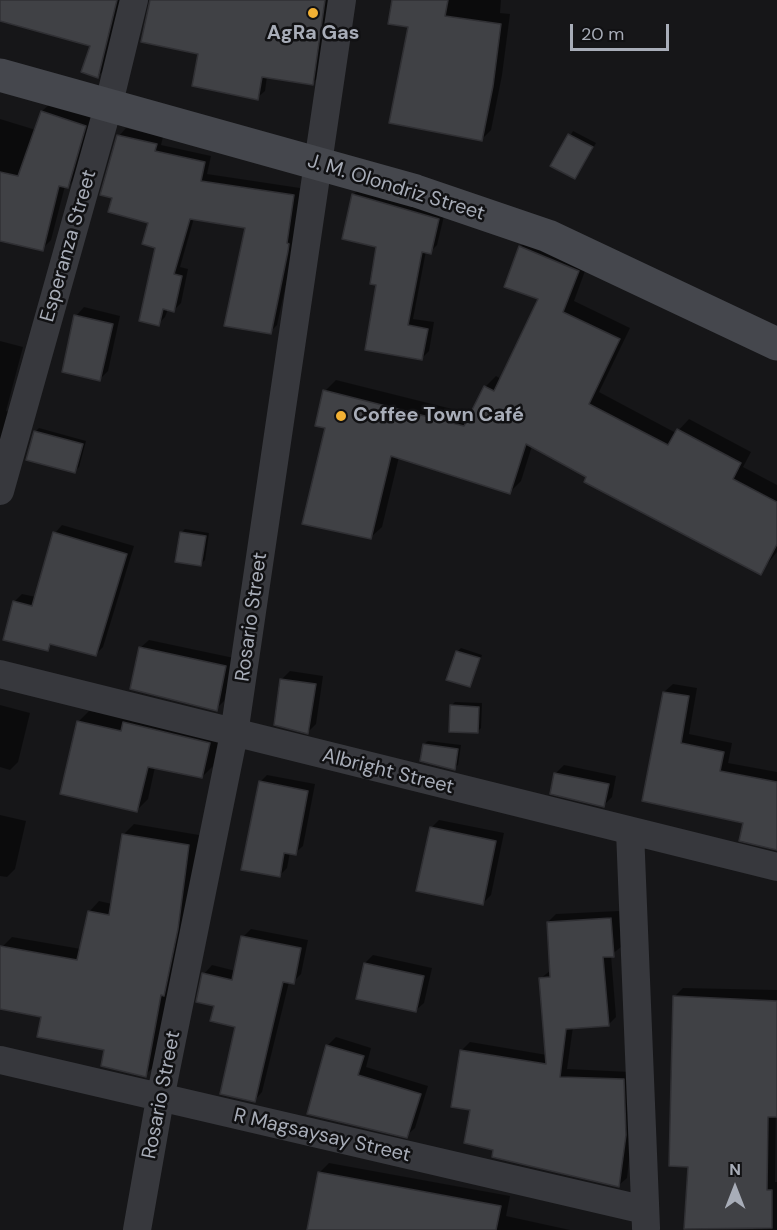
<!DOCTYPE html>
<html>
<head>
<meta charset="utf-8">
<style>
  body { margin:0 }
  #map { position:relative; width:777px; height:1230px; overflow:hidden; background:#161618; font-family:"DM Sans",sans-serif }
  canvas { display:block }
  .north { position:absolute; left:705px; top:1158px; width:60px; height:60px; -webkit-text-stroke:4px #111113; paint-order:stroke; rotate:0deg; font-size:16px; font-weight:700; line-height:24px; text-align:center; color:#a8adb8 }
  .north::after { content:''; display:block; margin:auto; width:21px; height:27px; background:#a8adb8; clip-path:polygon(50% 0,100% 100%,50% 72%,0 100%) }
  .scale { position:absolute; left:570px; top:24px; width:99px; height:27px; box-sizing:border-box; border:3px solid #a8adb8; border-top:0; padding-left:8px; font-size:18px; line-height:21px; white-space:nowrap; color:#a8adb8; -webkit-text-stroke:4px #111113; paint-order:stroke }
</style>
</head>
<body>
<div id="map">
<canvas width="777" height="1230"></canvas>
<div class="north">N</div>
<div class="scale">20 m</div>
</div>
<script>
const g = document.querySelector('canvas').getContext('2d');
g.lineJoin = 'round';
function paint(path, color) { g.fillStyle = color; g.fill(path, 'evenodd'); }
const toPath = rows => new Path2D(rows.map(r => 'M' + r).join(''));
function stroke(path, color, width, dash) { g.strokeStyle = color; g.lineWidth = width; g.lineCap = dash ? 'butt' : 'round'; g.setLineDash(dash || []); g.stroke(path); }
function label(font, color, halo, rows, align = 'center') {
  g.font = font + ' "DM Sans",sans-serif'; g.lineWidth = 5; g.setLineDash([]); g.textBaseline = 'middle'; g.strokeStyle = halo; g.fillStyle = color; for (const [text, x, y, turn = 0] of rows) {
    g.save(); g.translate(x, y); g.rotate((+turn || 0) * Math.PI / 180); g.textAlign = isNaN(turn) ? turn : align; if (halo) g.strokeText(text, 0, 0); g.fillText(text, 0, 0); g.restore();
  }
}
paint(toPath([
  [0,0,122,0,105,69,98,76,91,45,1,20,0,22],
  [151,0,332,0,320,76,312,83,267,76,265,91,257,98,199,53],
  [394,0,501,0,500,13,510,14,502,75,491,130,481,140],
  [51,103,93,117,76,178,68,186,65,186,51,240,42,249,0,239,0,119,36,130,42,111],
  [126,128,163,137,161,145,211,156,207,174,300,188,295,243,277,325,270,332,247,227,194,218,180,267,188,269,181,303,174,310,168,309,165,317,158,324,156,247,150,222,113,197,119,136],
  [573,131,596,143,575,178,553,166],
  [360,188,445,212,437,245,430,252,426,251,413,319,434,322,429,351,422,358,378,284,378,246,344,238,354,194],
  [531,236,589,260,574,301,630,328,599,392,676,433,689,419,751,452,743,467,777,485,777,552,760,573,532,446,521,481,510,492,399,457,382,527,370,538,326,427,325,391,336,380,472,414,485,387,496,376,501,379,540,298,520,247],
  [84,307,120,316,108,371,100,379,76,316],
  [0,341,23,347,6,411,10,412,0,443],
  [39,428,86,441,79,467,75,471,35,432],
  [62,525,134,546,103,647,96,654,53,643,47,649,14,602,22,594,36,597,55,533],
  [185,529,209,533,205,560,201,564,181,533],
  [149,640,234,658,224,701,216,709,140,648],
  [461,648,482,655,470,686,457,652],
  [290,671,323,676,316,724,308,732,282,679],
  [673,684,697,688,689,734,732,743,728,763,777,772,777,848,745,822,644,800,664,692],
  [455,702,482,703,481,728,477,732,451,706],
  [0,705,30,713,18,762,10,770,0,767],
  [89,711,220,732,213,766,202,777,155,767,148,799,137,810,78,722],
  [428,741,461,745,458,765,454,768,424,744],
  [564,765,616,776,612,797,604,805,556,773],
  [267,775,315,784,303,846,295,853,290,852,287,868,280,875,260,782],
  [0,815,26,821,15,869,7,877,0,876],
  [439,820,504,833,491,895,483,903,431,828],
  [134,824,199,835,187,918,156,1065,145,1075,106,1049,43,1016,0,1008,2,947,12,937,81,949,89,912,99,901,112,904,123,835],
  [619,911,621,947,611,955,616,1017,608,1025,573,1027,567,1069,631,1072,633,1126,627,1178,619,1185,495,1148,471,1109,453,1106,462,1050,470,1042,547,1055,540,979,551,970,548,922,556,914],
  [251,929,308,940,301,974,293,982,289,982,262,1092,254,1101,237,1026,216,1005,204,974,212,965,236,971,243,937],
  [373,955,432,968,424,1003,415,1011,365,963],
  [683,988,777,990,775,1182,777,1182,777,1230,686,1228,690,1165,674,997],
  [336,1037,371,1048,366,1067,428,1086,415,1128,406,1136,309,1113,328,1045],
  [329,1163,510,1196,506,1216,570,1230,308,1230,319,1173]
]), '#0007');
const building = toPath([
  [0,0,117,0,98,78,81,72,90,46,0,21,0,0],
  [150,0,325,0,313,85,262,77,258,100,192,86,198,54,141,42,150,0],
  [392,0,448,0,445,16,501,24,493,86,482,141,389,123,408,27,388,24,392,0],
  [41,111,86,126,68,188,59,186,43,251,0,241,0,172,18,176,41,111],
  [568,134,593,147,575,179,550,166,568,134],
  [117,135,157,144,155,151,205,162,201,181,294,195,287,243,289,244,288,251,271,334,224,326,245,228,190,219,174,274,182,276,174,312,163,309,159,326,139,321,155,248,142,244,148,223,108,212,112,198,100,195,117,135],
  [352,194,439,219,431,254,422,252,408,325,428,329,422,360,365,350,376,285,370,284,376,247,342,239,352,194],
  [519,246,579,271,563,312,620,339,589,404,668,445,677,429,741,463,733,479,777,502,777,544,761,575,584,482,586,477,526,444,510,494,391,456,371,539,302,524,325,428,315,426,323,390,464,426,484,386,494,391,538,299,504,287,519,246],
  [74,315,113,324,100,381,62,372,74,315],
  [34,431,83,444,75,473,26,460,34,431],
  [53,532,127,554,96,656,50,644,48,651,3,640,13,601,32,606,53,532],
  [180,532,206,536,201,566,175,562,180,532],
  [139,647,226,666,217,711,130,689,139,647],
  [456,651,480,658,470,687,446,680,456,651],
  [280,679,316,684,308,734,274,725,280,679],
  [663,692,689,696,681,743,724,752,720,771,777,782,777,850,739,841,743,823,642,801,663,692],
  [450,705,479,707,478,733,449,732,450,705],
  [77,721,121,731,123,722,210,743,202,778,148,767,137,812,60,794,77,721],
  [423,744,458,749,455,770,420,761,423,744],
  [554,773,609,784,604,807,550,794,554,773],
  [259,781,308,791,296,855,284,853,280,877,241,870,259,781],
  [430,827,496,841,483,905,416,891,430,827],
  [122,834,189,845,178,929,164,996,161,995,146,1077,101,1066,104,1050,37,1037,41,1017,0,1009,0,946,77,960,88,911,109,915,122,834],
  [611,918,614,957,603,957,609,1026,566,1029,560,1077,624,1079,626,1135,619,1187,492,1157,493,1150,464,1143,470,1110,451,1107,460,1050,546,1064,539,978,550,977,547,922,611,918],
  [241,936,301,948,294,984,283,982,255,1102,220,1094,235,1027,210,1021,214,1006,196,1002,202,973,232,980,241,936],
  [364,963,424,976,416,1012,356,999,364,963],
  [673,996,777,1001,777,1117,768,1117,767,1190,772,1190,772,1228,684,1229,688,1167,669,1166,673,996],
  [326,1045,364,1056,358,1075,421,1094,407,1138,307,1114,326,1045],
  [318,1172,501,1206,496,1230,307,1230,318,1172]
]);
paint(building, '#404145');
stroke(building, '#303034', 1.5);
stroke(toPath([
  [0,491,108,107,134,0],
  [0,674,777,867],
  [630,831,646,1228],
  [0,1060,645,1210],
  [137,1230,160,1099,234,734,342,0]
]), '#37383d', 28);
stroke(toPath([
  [0,75,416,191,548,236,777,344]
]), '#45474d', 33);
for (const [x, y, r, color] of [
  [313,13,6,"#f2b134"],
  [341,416,6,"#f2b134"]
]) { const dot = new Path2D(); dot.arc(x, y, r, 0, 2 * Math.PI); g.fillStyle = color; g.fill(dot); stroke(dot, '#111113', 2); }
label('bold 20px', '#a8adb8', '#111113', [
  ["AgRa Gas",313,34],
  ["Coffee Town Café",353,416,"left"]
]);
label('20px', '#a8adb8', '#111113', [
  ["J. M. Olondriz Street",396,188,17],
  ["Esperanza Street",69,246,-74],
  ["Rosario Street",252,617,-82],
  ["Albright Street",388,772,14],
  ["Rosario Street",162,1095,-79],
  ["R Magsaysay Street",322,1136,13]
]);
</script>
</body>
</html>
